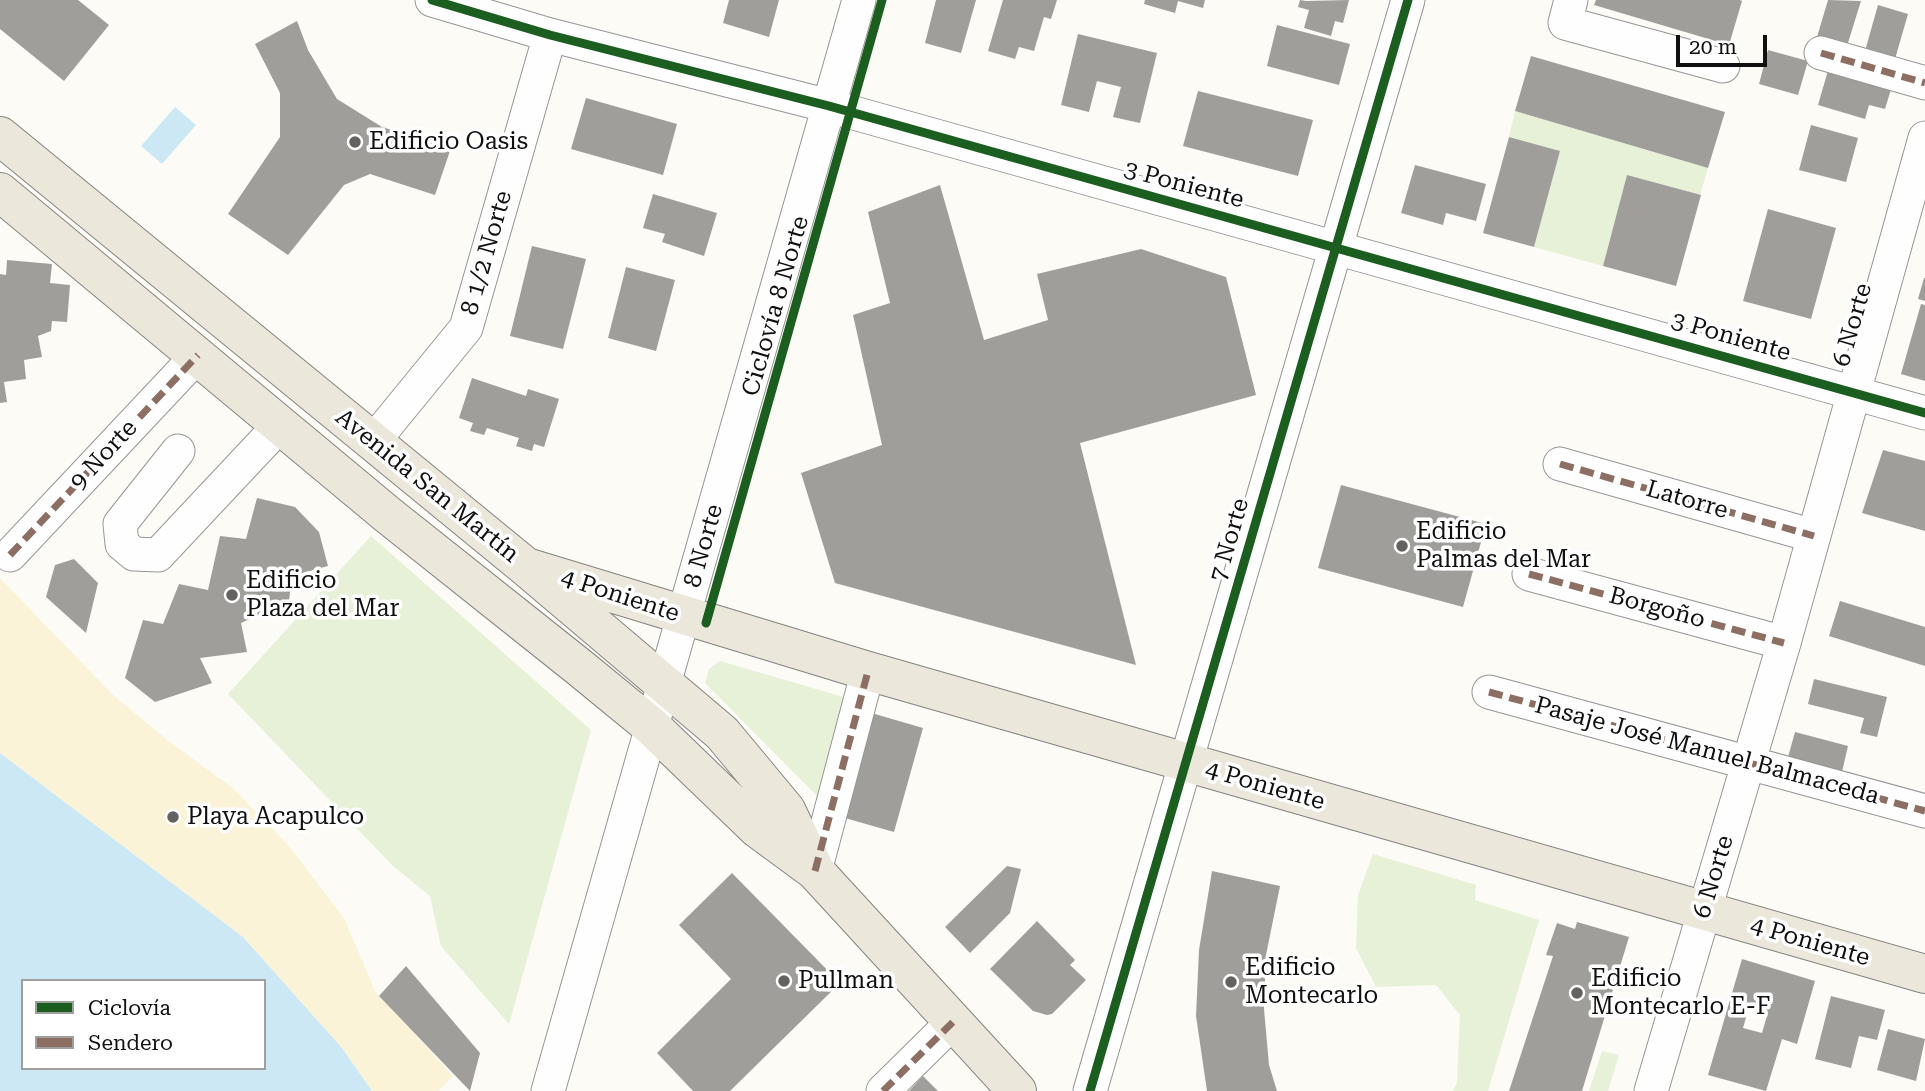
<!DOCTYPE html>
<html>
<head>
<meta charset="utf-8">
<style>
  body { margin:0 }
  #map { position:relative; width:1925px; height:1091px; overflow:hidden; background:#fcfbf6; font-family:"Roboto Serif",serif }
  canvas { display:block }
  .legend { position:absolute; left:21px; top:979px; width:245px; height:91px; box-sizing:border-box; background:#fff; border:2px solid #9f9f9f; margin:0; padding:9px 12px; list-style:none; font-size:21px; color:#101010 }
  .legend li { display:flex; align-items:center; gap:14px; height:35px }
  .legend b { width:35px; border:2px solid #9f9f9f }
  .scale { position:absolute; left:1676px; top:35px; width:91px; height:32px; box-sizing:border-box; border:4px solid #101010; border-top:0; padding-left:9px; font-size:21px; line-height:24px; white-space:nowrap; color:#101010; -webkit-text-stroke:5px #fff; paint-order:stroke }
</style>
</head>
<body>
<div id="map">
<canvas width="1925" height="1091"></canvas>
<ul class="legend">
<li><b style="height:9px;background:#1b5e20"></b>Ciclovía</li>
<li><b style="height:9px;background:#8d6e63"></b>Sendero</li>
</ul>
<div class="scale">20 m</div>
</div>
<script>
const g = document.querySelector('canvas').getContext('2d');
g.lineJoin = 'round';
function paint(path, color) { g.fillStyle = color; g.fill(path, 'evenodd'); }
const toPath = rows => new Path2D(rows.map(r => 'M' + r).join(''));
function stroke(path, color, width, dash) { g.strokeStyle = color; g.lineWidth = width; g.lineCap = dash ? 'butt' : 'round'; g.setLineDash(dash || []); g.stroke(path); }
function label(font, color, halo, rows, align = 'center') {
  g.font = font + ' "Roboto Serif",serif'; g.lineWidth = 7; g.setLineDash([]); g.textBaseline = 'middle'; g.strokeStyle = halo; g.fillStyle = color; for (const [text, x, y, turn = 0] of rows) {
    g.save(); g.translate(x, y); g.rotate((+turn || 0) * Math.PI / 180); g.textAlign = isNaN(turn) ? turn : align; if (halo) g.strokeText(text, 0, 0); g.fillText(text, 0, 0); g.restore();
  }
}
paint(toPath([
  [1515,111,1708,168,1700,195,1627,176,1603,266,1534,247,1560,151,1509,137],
  [371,536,591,730,509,1024,441,946,430,896,393,866,228,694],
  [720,661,847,698,817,796,705,683,709,669],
  [1373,854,1476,885,1475,900,1539,920,1488,1091,1453,1091,1457,1082,1460,1015,1436,985,1376,987,1356,948,1358,895],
  [1602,1051,1619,1055,1608,1091,1589,1091]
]), '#e7f1d7');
paint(toPath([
  [0,578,112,694,170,742,234,789,288,845,344,918,375,991,453,1076,438,1091,372,1091,342,1048,243,937,0,753]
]), '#fbf3d8');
paint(toPath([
  [175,107,196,125,162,164,141,146],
  [0,753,243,937,342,1048,372,1091,0,1091],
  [23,981,264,981,264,1068,23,1068]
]), '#cde8f5');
paint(toPath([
  [0,0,78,0,109,25,64,81,0,29],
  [729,0,779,0,769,37,723,23],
  [936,0,976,0,961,53,925,43],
  [1003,0,1057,0,1051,19,1044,17,1034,51,1019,47,1015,59,988,51],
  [1145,0,1205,0,1203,8,1178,1,1175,13,1144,4],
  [1300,0,1306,1,1349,0,1343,23,1335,21,1331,36,1304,28,1309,10,1298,7],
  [1596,0,1740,0,1742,1,1729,45,1594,5],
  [1828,0,1861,1,1847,46,1817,37],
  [1878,5,1908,14,1895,59,1865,51],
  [297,21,308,50,337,99,382,127,451,148,435,195,370,174,344,185,288,255,228,214,280,137,280,93,255,44],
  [1277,25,1350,44,1339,85,1267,66],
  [1078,34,1157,53,1140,123,1113,117,1121,87,1097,81,1089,112,1061,105],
  [1768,50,1808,61,1798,95,1759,84],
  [1531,56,1725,112,1708,168,1515,111],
  [1829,67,1892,86,1885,109,1869,105,1865,119,1818,105],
  [1198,91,1313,120,1298,176,1183,146],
  [586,98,677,124,663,175,571,149],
  [1811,125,1858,138,1846,182,1799,170],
  [1509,137,1560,151,1534,247,1483,233],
  [1415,165,1486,184,1476,221,1446,213,1443,225,1401,213],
  [1627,175,1701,195,1676,286,1603,266],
  [940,185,984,340,1048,320,1037,274,1141,249,1226,277,1256,395,1080,443,1136,665,835,583,801,473,882,445,853,315,890,303,868,212],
  [653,194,717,213,704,256,662,242,665,234,643,228],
  [1768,209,1836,228,1811,319,1743,301],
  [532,246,586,259,563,349,510,336],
  [7,260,52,264,50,283,70,285,67,322,52,321,51,331,38,336,42,357,24,360,26,379,4,382,7,402,0,403,0,274,6,275],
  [626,267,675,280,656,351,608,338],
  [1924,278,1925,278,1925,301,1918,299],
  [1921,304,1925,305,1925,381,1901,374],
  [472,378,526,396,528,389,559,399,544,447,534,444,532,451,516,446,519,438,487,428,484,435,470,431,473,423,459,418],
  [1883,450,1925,461,1925,531,1862,513],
  [1341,485,1486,524,1463,607,1318,568],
  [257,498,295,507,319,532,328,566,292,576,289,601,241,623,247,652,200,658,212,683,155,702,125,678,143,620,163,624,179,584,208,590,220,536,246,539],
  [74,559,98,583,86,633,46,597,55,565],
  [1840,601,1925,627,1925,666,1829,636],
  [1814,679,1887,697,1877,737,1860,733,1864,718,1808,704],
  [868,712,923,728,894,832,838,816],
  [1795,732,1848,746,1842,772,1788,757],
  [1007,866,1021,869,1010,913,970,953,945,927],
  [1212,871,1280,886,1266,955,1264,1009,1269,1065,1277,1091,1207,1091,1196,1016,1199,950],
  [732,873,840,983,730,1091,693,1091,657,1053,731,979,679,925],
  [1037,921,1075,960,1070,965,1086,980,1052,1014,1047,1015,1033,1011,990,969],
  [1577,922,1629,937,1582,1091,1509,1091,1553,956,1546,955,1557,923,1575,929],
  [1742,959,1815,981,1797,1044,1782,1039,1766,1091,1708,1075],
  [1749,1007,1768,1012,1762,1033,1743,1028],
  [406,966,480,1053,470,1091,379,996],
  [1831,996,1885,1010,1877,1040,1859,1036,1851,1068,1815,1059],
  [1888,1029,1925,1039,1916,1081,1877,1070],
  [923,1076,938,1091,909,1091]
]), '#a09e9b');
const minor = toPath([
  [432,0,550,35,829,106,1925,413],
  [1571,0,1565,23,1723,66],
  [1821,53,1925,83],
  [372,443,466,328,550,35],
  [178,451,120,524,122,544,134,554,158,555,281,424],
  [1560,464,1814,536],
  [10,555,198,355],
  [1529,574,1784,643],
  [1489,692,1925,811],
  [815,871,868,671],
  [548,1091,859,0],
  [883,1091,954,1021],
  [1090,1091,1408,0],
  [1651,1091,1784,643,1925,138]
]);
const major = toPath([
  [0,136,526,567,722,733,786,810,813,866],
  [0,192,388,515,579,667,651,726,758,829,815,871,1017,1091],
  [526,567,868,671,1925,974]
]);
stroke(minor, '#969694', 35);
stroke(major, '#848381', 40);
stroke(minor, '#fffefe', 33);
stroke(major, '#ece7db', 38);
stroke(toPath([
  [1821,53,1925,83],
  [1560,464,1814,536],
  [10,555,198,355],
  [1529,574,1784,643],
  [1489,692,1925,811],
  [815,871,868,671],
  [883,1091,954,1021]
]), '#8d6e63', 7, [14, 7]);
stroke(toPath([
  [432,0,550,35,829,106,1925,413],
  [706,623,882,0],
  [1090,1091,1408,0]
]), '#1b5e20', 9);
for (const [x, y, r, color] of [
  [355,142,7,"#636260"],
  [1402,546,7,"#636260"],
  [232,595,7,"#636260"],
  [173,817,7,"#636260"],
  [784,981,7,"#636260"],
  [1231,982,7,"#636260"],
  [1577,993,7,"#636260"]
]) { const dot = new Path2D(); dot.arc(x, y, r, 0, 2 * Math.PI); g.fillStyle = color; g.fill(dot); stroke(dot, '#fff', 2.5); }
label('24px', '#101010', '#fff', [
  ["Edificio Oasis",369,142],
  ["Edificio",1416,532],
  ["Palmas del Mar",1416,560],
  ["Edificio",246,581],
  ["Plaza del Mar",246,609],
  ["Playa Acapulco",187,817],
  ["Edificio",1245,968],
  ["Montecarlo",1245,996],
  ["Edificio",1591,979],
  ["Montecarlo E-F",1591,1007],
  ["Pullman",798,981]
], 'left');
label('24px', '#101010', '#fff', [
  ["3 Poniente",1184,185,15],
  ["8 1/2 Norte",487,253,-74],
  ["Ciclovía 8 Norte",776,306,-74],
  ["6 Norte",1853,325,-74],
  ["3 Poniente",1731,337,16],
  ["9 Norte",104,455,-47],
  ["Avenida San Martín",427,486,39],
  ["Latorre",1687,500,16],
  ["7 Norte",1230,540,-74],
  ["8 Norte",704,546,-74],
  ["4 Poniente",620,596,18],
  ["Borgoño",1657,608,15],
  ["Pasaje José Manuel Balmaceda",1707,751,15],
  ["4 Poniente",1265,786,16],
  ["6 Norte",1714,877,-73],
  ["4 Poniente",1810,942,16]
]);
</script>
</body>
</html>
